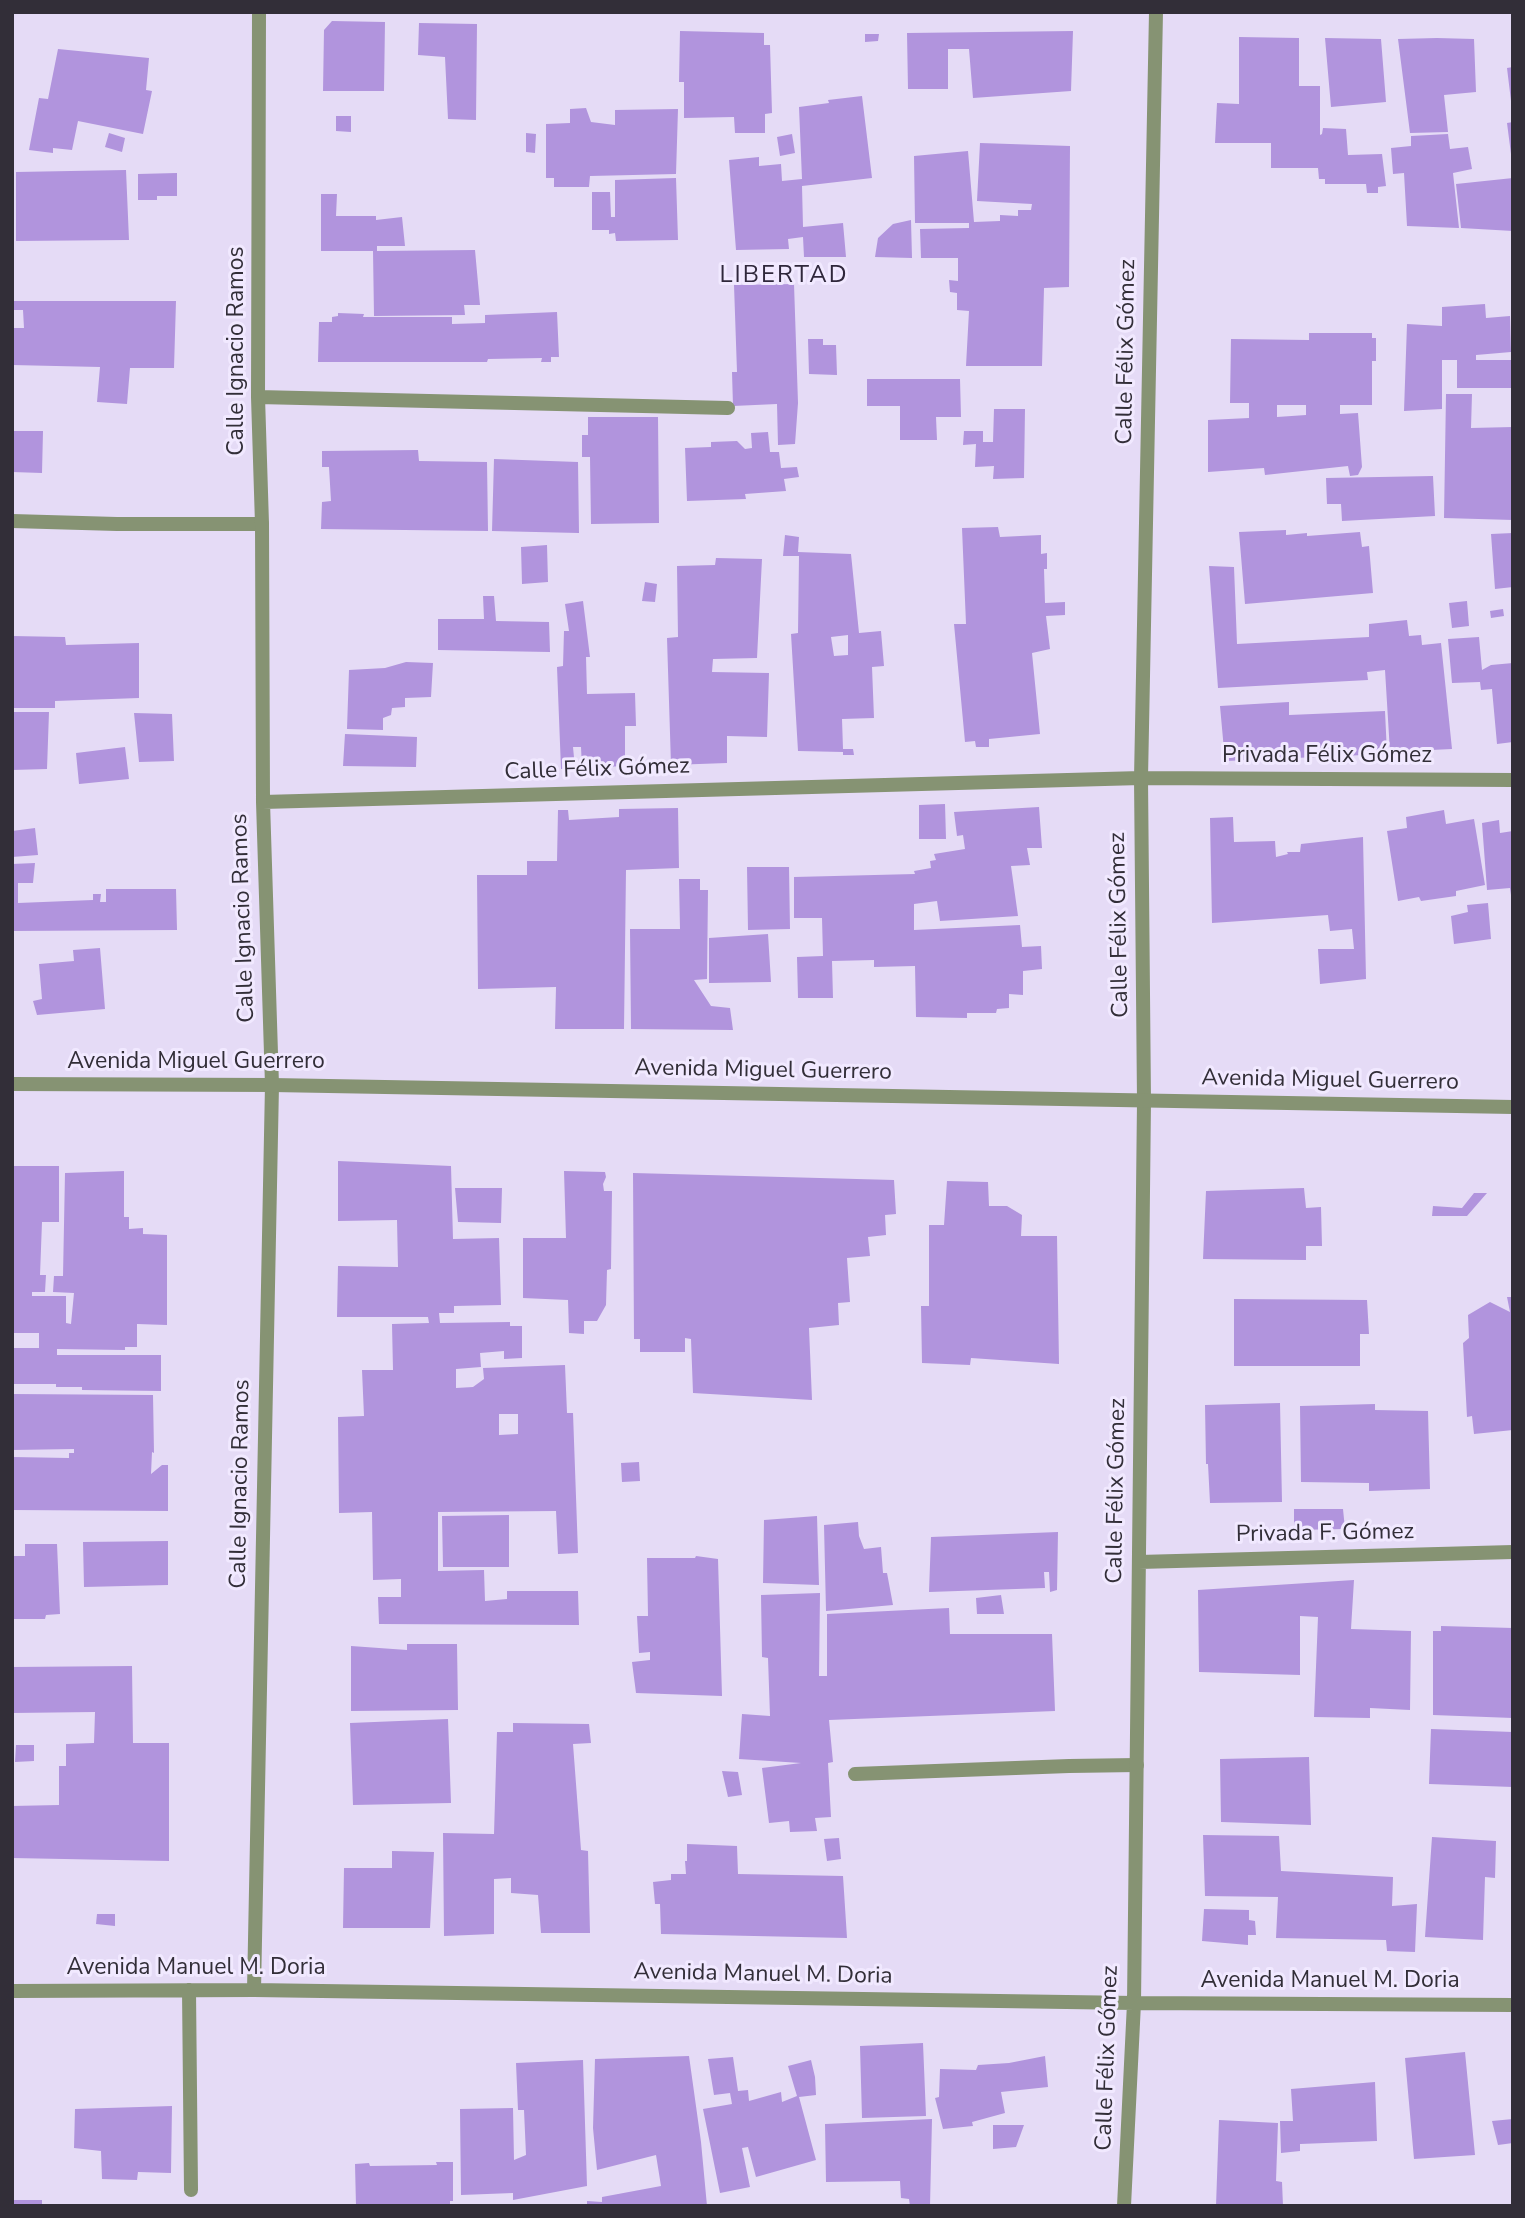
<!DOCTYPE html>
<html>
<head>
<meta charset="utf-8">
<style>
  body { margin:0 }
  #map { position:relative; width:1525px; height:2218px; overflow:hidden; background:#e5dbf6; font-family:"Nunito Sans",sans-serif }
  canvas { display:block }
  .frame { position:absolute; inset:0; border:14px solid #322e38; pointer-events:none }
</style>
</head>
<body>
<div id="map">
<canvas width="1525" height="2218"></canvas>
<div class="frame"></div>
</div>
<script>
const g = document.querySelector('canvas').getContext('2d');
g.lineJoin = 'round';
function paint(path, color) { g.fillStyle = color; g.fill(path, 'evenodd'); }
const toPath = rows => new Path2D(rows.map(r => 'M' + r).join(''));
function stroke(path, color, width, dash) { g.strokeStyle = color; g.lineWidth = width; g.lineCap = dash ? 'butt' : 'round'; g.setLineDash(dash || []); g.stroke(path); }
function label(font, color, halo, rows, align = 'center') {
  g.font = font + ' "Nunito Sans",sans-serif'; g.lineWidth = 6; g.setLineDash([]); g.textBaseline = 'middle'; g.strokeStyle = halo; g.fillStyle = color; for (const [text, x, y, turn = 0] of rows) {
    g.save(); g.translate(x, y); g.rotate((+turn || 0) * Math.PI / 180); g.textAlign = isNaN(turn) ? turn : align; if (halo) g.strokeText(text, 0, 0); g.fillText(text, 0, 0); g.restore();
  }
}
paint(toPath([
  [332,21,385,22,384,91,323,91,324,30],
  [419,23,477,24,476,120,448,119,445,57,418,55],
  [680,31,764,33,764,45,770,45,772,113,765,114,765,133,735,133,734,117,684,118,684,82,679,82],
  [1073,31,1071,91,973,98,969,49,948,49,948,89,908,89,907,33],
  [865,34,879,34,878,41,865,42],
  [1239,37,1299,38,1299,86,1320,86,1320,135,1322,134,1323,128,1346,129,1348,155,1382,154,1386,186,1378,187,1378,193,1367,193,1366,184,1325,184,1325,179,1319,179,1318,168,1271,168,1271,143,1215,143,1217,103,1239,104],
  [1325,38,1381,39,1386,102,1331,107],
  [1437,38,1474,39,1476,92,1444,95,1448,132,1410,133,1398,39],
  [58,49,149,58,146,90,152,91,143,134,78,121,72,150,53,148,53,153,29,150,39,98,48,99],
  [1513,67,1513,101,1511,101,1507,68],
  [862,96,872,178,802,186,803,227,843,223,846,257,804,257,803,237,788,239,789,249,736,250,729,160,759,157,759,166,781,164,782,181,802,179,799,107,829,103,828,100],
  [586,108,591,122,615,125,615,110,678,109,676,174,590,176,589,187,554,187,554,178,546,178,546,124,570,123,570,109],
  [336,116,351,116,351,132,336,131],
  [1513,122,1513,154,1511,154,1507,123],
  [109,133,125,138,122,152,105,147],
  [526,133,536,134,535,153,526,152],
  [792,134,795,153,780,156,777,137],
  [1448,134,1450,149,1468,147,1472,169,1453,173,1459,228,1407,226,1404,173,1393,174,1391,148,1411,146,1411,136],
  [980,143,1070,146,1069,287,1044,288,1042,366,966,366,969,311,957,310,957,293,950,292,949,280,958,281,958,258,921,258,920,229,969,228,969,223,915,223,914,156,968,151,974,222,1000,221,1000,215,1018,216,1018,210,1031,210,1032,204,977,201],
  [126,170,129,240,16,241,16,172],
  [177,173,177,196,157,196,157,200,138,200,138,174],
  [676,178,678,240,616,241,615,233,609,234,609,230,592,230,592,192,610,192,611,217,615,217,615,180],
  [1513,178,1513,231,1461,228,1456,184],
  [321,194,337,194,336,216,376,216,376,220,402,217,405,246,377,246,377,251,475,250,480,305,464,305,465,315,374,316,373,251,321,251],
  [911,220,912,258,875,257,878,238,893,224],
  [794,284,798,403,795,444,778,445,777,404,733,406,732,372,737,372,734,285],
  [12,301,176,301,174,368,130,368,127,404,97,402,100,367,12,365,12,328,24,328,23,310,12,310],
  [1485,304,1486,318,1510,316,1511,352,1476,355,1476,360,1513,360,1513,388,1457,388,1457,360,1442,360,1442,409,1404,411,1407,324,1442,326,1442,307],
  [557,312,559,357,551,357,551,362,541,362,542,358,488,359,487,362,318,362,319,322,332,322,332,317,338,316,338,313,364,314,363,317,452,317,452,324,485,323,485,315],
  [1309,333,1372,333,1372,338,1376,338,1376,361,1372,361,1372,405,1340,405,1340,414,1358,413,1362,467,1358,475,1350,476,1348,466,1265,475,1264,468,1208,472,1208,420,1249,418,1249,403,1230,403,1231,339,1309,340],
  [1277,405,1306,405,1306,415,1277,417],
  [808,339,823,339,823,345,836,345,837,375,809,374],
  [867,379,960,379,961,417,936,417,937,440,900,440,900,406,867,406],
  [1446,394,1472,394,1471,428,1513,427,1513,520,1444,518],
  [994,409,1025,409,1024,478,993,479,994,466,975,467,976,444,963,445,964,431,983,431,983,442,993,442],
  [588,417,658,417,659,523,591,524,590,457,582,457,582,435,588,435],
  [12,431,43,431,42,473,12,472],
  [768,432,770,452,779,452,781,468,797,467,799,477,784,479,786,491,745,494,746,499,687,501,685,448,711,447,711,442,737,441,745,449,752,448,751,433],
  [418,450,419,461,487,462,488,531,321,529,322,502,331,501,329,467,322,467,322,451],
  [494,459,578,462,579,533,492,531],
  [1433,476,1435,516,1342,521,1341,504,1327,504,1326,478],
  [998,527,1000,537,1041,535,1041,554,1047,553,1047,569,1044,569,1045,603,1065,602,1065,615,1046,616,1050,649,1032,653,1040,734,989,739,989,747,976,747,975,741,965,742,954,624,966,624,962,528],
  [1286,530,1286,535,1307,533,1307,536,1360,532,1362,547,1369,546,1373,593,1245,604,1239,532],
  [1513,533,1513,587,1495,589,1491,534],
  [785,535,799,537,798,552,851,554,859,633,881,631,884,666,872,667,874,718,842,719,843,749,853,749,854,755,843,755,843,752,798,751,791,634,798,633,799,556,783,556],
  [848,635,848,655,834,656,831,637],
  [547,545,548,582,522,584,521,547],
  [716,558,762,559,757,658,713,659,712,672,769,673,767,737,727,736,727,763,671,765,667,638,678,637,677,566,715,565],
  [1209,566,1234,567,1237,644,1369,637,1369,624,1407,620,1409,636,1421,635,1422,645,1441,643,1452,749,1390,752,1385,670,1367,672,1368,680,1218,688],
  [645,582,657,584,655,602,642,601],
  [483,596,494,596,496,621,549,622,550,652,438,650,438,619,484,619],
  [583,601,590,657,586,657,587,694,635,693,636,726,625,726,625,766,582,768,581,747,573,747,575,768,561,769,557,667,563,666,564,631,569,631,565,604],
  [1467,601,1469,626,1452,628,1449,603],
  [1503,609,1504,616,1491,618,1490,611],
  [12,636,65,637,66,645,139,643,139,698,55,701,55,708,12,708],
  [1479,637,1482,670,1491,665,1513,663,1513,742,1497,744,1492,689,1481,690,1480,682,1452,683,1448,639],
  [406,662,433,663,431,697,405,698,405,707,392,708,391,715,383,718,383,730,347,729,349,670,385,668],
  [1289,702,1289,715,1385,711,1387,754,1225,761,1220,706],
  [12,712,49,712,47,769,12,770],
  [134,713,172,714,174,761,139,762],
  [345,734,417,737,416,767,343,766],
  [125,747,129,779,79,784,76,753],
  [945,804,946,839,919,839,919,805],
  [1039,807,1042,848,1027,848,1030,865,1011,866,1018,916,940,921,937,901,914,904,914,930,1020,925,1022,947,1041,946,1042,969,1023,971,1023,995,1009,994,1009,1008,997,1009,996,1013,967,1013,967,1018,916,1017,915,966,874,967,874,960,832,961,833,998,798,998,797,957,823,956,822,918,794,918,794,877,915,874,914,871,931,868,930,861,936,860,934,854,965,849,963,835,957,836,954,812],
  [678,808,679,868,626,870,624,1029,555,1029,556,987,478,989,477,875,527,875,527,861,557,861,558,810,568,810,569,820,619,817,619,809],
  [1444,810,1446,824,1474,819,1485,885,1456,891,1456,896,1421,901,1419,897,1398,901,1387,831,1407,828,1406,817],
  [1233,817,1234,842,1275,841,1276,857,1288,854,1287,852,1300,852,1301,844,1363,837,1366,979,1320,984,1318,949,1354,949,1352,929,1330,931,1328,915,1212,923,1210,818],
  [1499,820,1500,833,1513,831,1513,895,1511,895,1510,888,1487,890,1482,823],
  [35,828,38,855,12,857,12,831],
  [35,863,33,883,18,883,18,903,93,900,93,894,101,894,100,902,106,902,106,889,176,889,177,930,12,931,12,864],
  [747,867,789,867,790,929,748,930],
  [679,879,700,879,700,890,708,890,707,979,694,980,711,1006,730,1008,733,1030,631,1029,630,929,680,929],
  [1488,903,1491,939,1454,944,1451,916,1468,912,1467,905],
  [768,934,771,982,709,983,709,938],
  [100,948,105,1009,37,1015,33,1001,42,999,39,964,74,961,73,950],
  [338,1161,451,1166,453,1239,499,1238,501,1305,454,1306,454,1313,439,1313,440,1323,510,1322,510,1326,522,1326,522,1358,504,1359,504,1351,480,1353,481,1367,456,1369,456,1388,473,1387,484,1379,483,1368,565,1365,567,1413,573,1413,578,1553,558,1554,556,1511,438,1512,438,1571,484,1570,485,1601,507,1599,507,1591,578,1591,579,1625,379,1624,378,1597,401,1597,401,1579,373,1580,372,1512,339,1513,338,1417,364,1416,362,1370,393,1370,392,1324,429,1323,428,1317,337,1317,338,1266,398,1267,397,1220,338,1221],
  [499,1414,518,1414,518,1434,499,1435],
  [12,1166,59,1166,59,1222,42,1222,40,1275,46,1275,45,1292,32,1292,32,1296,66,1296,66,1323,71,1324,74,1293,53,1292,54,1276,63,1276,65,1173,124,1171,124,1217,129,1217,129,1229,143,1228,143,1234,167,1235,167,1325,137,1324,137,1347,125,1347,125,1350,57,1349,57,1355,161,1355,161,1391,82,1390,82,1387,56,1387,56,1384,12,1384,12,1348,39,1348,39,1333,12,1333],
  [564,1171,605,1172,606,1177,603,1184,604,1191,612,1191,611,1269,607,1270,606,1305,597,1321,584,1321,584,1334,569,1333,568,1300,523,1298,523,1238,566,1238],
  [633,1173,894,1180,896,1214,885,1215,886,1235,868,1237,870,1256,847,1258,850,1302,838,1303,839,1325,809,1328,812,1400,693,1393,691,1339,685,1338,685,1352,640,1352,640,1339,634,1339],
  [947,1181,988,1182,989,1206,1007,1206,1022,1215,1021,1236,1057,1236,1059,1364,971,1358,970,1365,922,1363,921,1306,929,1306,929,1225,944,1225],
  [455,1188,502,1188,501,1223,458,1222],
  [1304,1188,1306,1208,1321,1207,1322,1246,1306,1246,1306,1260,1203,1259,1206,1191],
  [1474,1193,1487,1193,1467,1216,1432,1216,1433,1206,1462,1208],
  [1507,1297,1513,1297,1513,1430,1474,1434,1472,1416,1467,1417,1463,1343,1469,1338,1468,1315,1490,1302,1510,1312],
  [1234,1299,1367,1300,1369,1334,1360,1334,1360,1366,1234,1366],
  [12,1394,153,1395,154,1453,152,1452,151,1474,162,1465,168,1465,168,1511,12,1510,12,1457,69,1458,69,1453,74,1453,74,1449,12,1450],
  [1280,1403,1282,1502,1210,1503,1208,1464,1206,1464,1205,1405],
  [1375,1404,1375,1410,1428,1411,1430,1489,1369,1491,1369,1483,1301,1482,1300,1406],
  [639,1462,640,1481,622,1482,621,1463],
  [1294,1509,1343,1509,1345,1529,1294,1530],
  [509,1515,509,1567,443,1567,442,1516],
  [817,1516,819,1585,763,1583,764,1520],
  [858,1522,859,1536,864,1549,881,1547,883,1573,887,1573,893,1605,826,1611,824,1525],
  [1058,1532,1057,1590,1050,1592,1049,1572,1044,1572,1045,1588,929,1592,931,1537],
  [168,1541,168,1585,84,1587,83,1542],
  [25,1544,57,1544,60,1614,46,1615,45,1619,12,1619,12,1556,25,1556],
  [696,1556,718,1559,722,1696,636,1693,632,1662,650,1660,650,1652,639,1653,637,1616,648,1616,647,1558,695,1558],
  [1354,1580,1351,1629,1411,1631,1410,1710,1370,1708,1370,1718,1314,1717,1318,1617,1300,1616,1300,1675,1199,1672,1198,1590],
  [820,1593,819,1676,827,1676,827,1614,949,1608,950,1634,1052,1634,1055,1711,829,1720,833,1762,828,1763,831,1817,815,1818,817,1831,790,1832,789,1821,769,1823,762,1768,801,1763,739,1759,742,1714,770,1716,768,1658,762,1657,761,1595],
  [1001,1595,1004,1614,977,1614,976,1598],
  [1441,1626,1513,1628,1513,1718,1433,1715,1433,1631,1441,1631],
  [407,1644,457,1644,458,1710,351,1711,351,1646,407,1650],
  [132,1666,133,1743,169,1743,169,1861,12,1858,12,1806,59,1805,59,1766,66,1766,66,1744,94,1743,95,1712,12,1713,12,1667],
  [448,1719,451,1803,353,1805,350,1723],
  [513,1723,589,1724,591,1743,573,1744,581,1850,588,1851,590,1933,541,1933,538,1895,511,1893,511,1878,494,1879,494,1934,444,1936,443,1833,494,1834,497,1732,513,1732],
  [1431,1729,1513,1732,1513,1787,1429,1784],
  [16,1745,34,1745,34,1761,15,1762],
  [1309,1757,1311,1825,1221,1822,1220,1759],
  [722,1771,738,1772,742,1795,728,1797],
  [1203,1835,1279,1836,1281,1871,1393,1877,1392,1906,1417,1904,1415,1952,1387,1951,1386,1940,1276,1938,1278,1897,1205,1896],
  [1432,1837,1496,1841,1495,1878,1485,1877,1483,1940,1425,1937],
  [839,1838,841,1859,827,1861,824,1839],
  [687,1844,737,1846,738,1874,843,1876,847,1938,661,1934,660,1904,655,1904,653,1882,671,1880,671,1874,686,1874,685,1861,687,1861],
  [392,1851,434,1852,430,1928,343,1928,344,1868,392,1868],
  [1204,1909,1249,1910,1249,1920,1255,1921,1256,1935,1248,1935,1248,1945,1202,1941],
  [97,1914,115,1914,115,1926,96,1924],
  [923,2043,926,2116,862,2118,860,2046],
  [1465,2052,1475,2155,1414,2159,1405,2058],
  [689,2056,701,2142,707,2206,587,2206,587,2201,602,2202,602,2197,661,2186,656,2155,597,2170,593,2128,595,2059],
  [1045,2056,1048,2087,1001,2092,1005,2113,972,2122,973,2126,943,2129,935,2098,939,2097,940,2069,976,2070,978,2065,1009,2063],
  [733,2057,738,2091,748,2090,749,2101,781,2092,782,2102,797,2096,788,2066,811,2060,815,2077,816,2095,799,2097,816,2160,756,2177,748,2147,742,2148,750,2187,720,2193,703,2109,732,2104,730,2093,714,2095,708,2059],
  [583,2060,587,2186,513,2200,513,2193,461,2195,460,2109,513,2108,514,2160,526,2155,524,2110,518,2110,516,2063],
  [1375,2082,1377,2141,1300,2144,1300,2151,1281,2153,1280,2121,1293,2121,1291,2089],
  [172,2106,171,2173,138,2172,137,2180,102,2179,101,2151,74,2148,75,2109],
  [932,2119,930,2206,910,2206,909,2199,901,2198,900,2181,826,2182,825,2124],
  [1513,2119,1513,2143,1498,2145,1492,2121],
  [1219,2120,1278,2123,1276,2181,1282,2182,1283,2206,1216,2206],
  [993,2125,1024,2125,1016,2147,993,2149],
  [436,2162,453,2162,453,2201,450,2201,450,2206,356,2206,355,2164,369,2163,370,2166,437,2165],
  [12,2200,42,2200,42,2206,12,2206]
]), '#b194dd');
stroke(toPath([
  [12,521,117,524,262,524],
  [855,1774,1069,1766,1137,1765]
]), '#869373', 14);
stroke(toPath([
  [258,397,728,408],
  [263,802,1141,778,1513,780],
  [1139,1562,1513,1552],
  [189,1990,191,2190],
  [254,1990,272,1085,263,802,262,524,258,397,259,12],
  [12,1991,254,1990,1134,2003,1513,2005],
  [1124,2206,1134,2003,1144,1101,1141,778,1156,12]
]), '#869373', 14);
stroke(toPath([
  [12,1084,272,1085,1513,1107]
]), '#869373', 14);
label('23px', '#322e38', '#f1e9ff', [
  ["Calle Ignacio Ramos",237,351,-90],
  ["Calle Félix Gómez",1127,352,-89],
  ["Privada Félix Gómez",1327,756],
  ["Calle Félix Gómez",597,770,-2],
  ["Calle Ignacio Ramos",244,918,-92],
  ["Calle Félix Gómez",1120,925,-91],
  ["Avenida Miguel Guerrero",196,1062],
  ["Avenida Miguel Guerrero",763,1071,1],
  ["Avenida Miguel Guerrero",1330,1081,1],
  ["Calle Ignacio Ramos",241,1484,-89],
  ["Calle Félix Gómez",1117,1491,-89],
  ["Privada F. Gómez",1325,1534,-1],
  ["Avenida Manuel M. Doria",196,1968],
  ["Avenida Manuel M. Doria",763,1975,1],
  ["Avenida Manuel M. Doria",1330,1981],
  ["Calle Félix Gómez",1108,2058,-88]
]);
g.letterSpacing = '2px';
label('24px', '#2f273b', '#f1e9ff', [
  ["LIBERTAD",784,276]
]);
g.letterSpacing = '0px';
</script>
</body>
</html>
